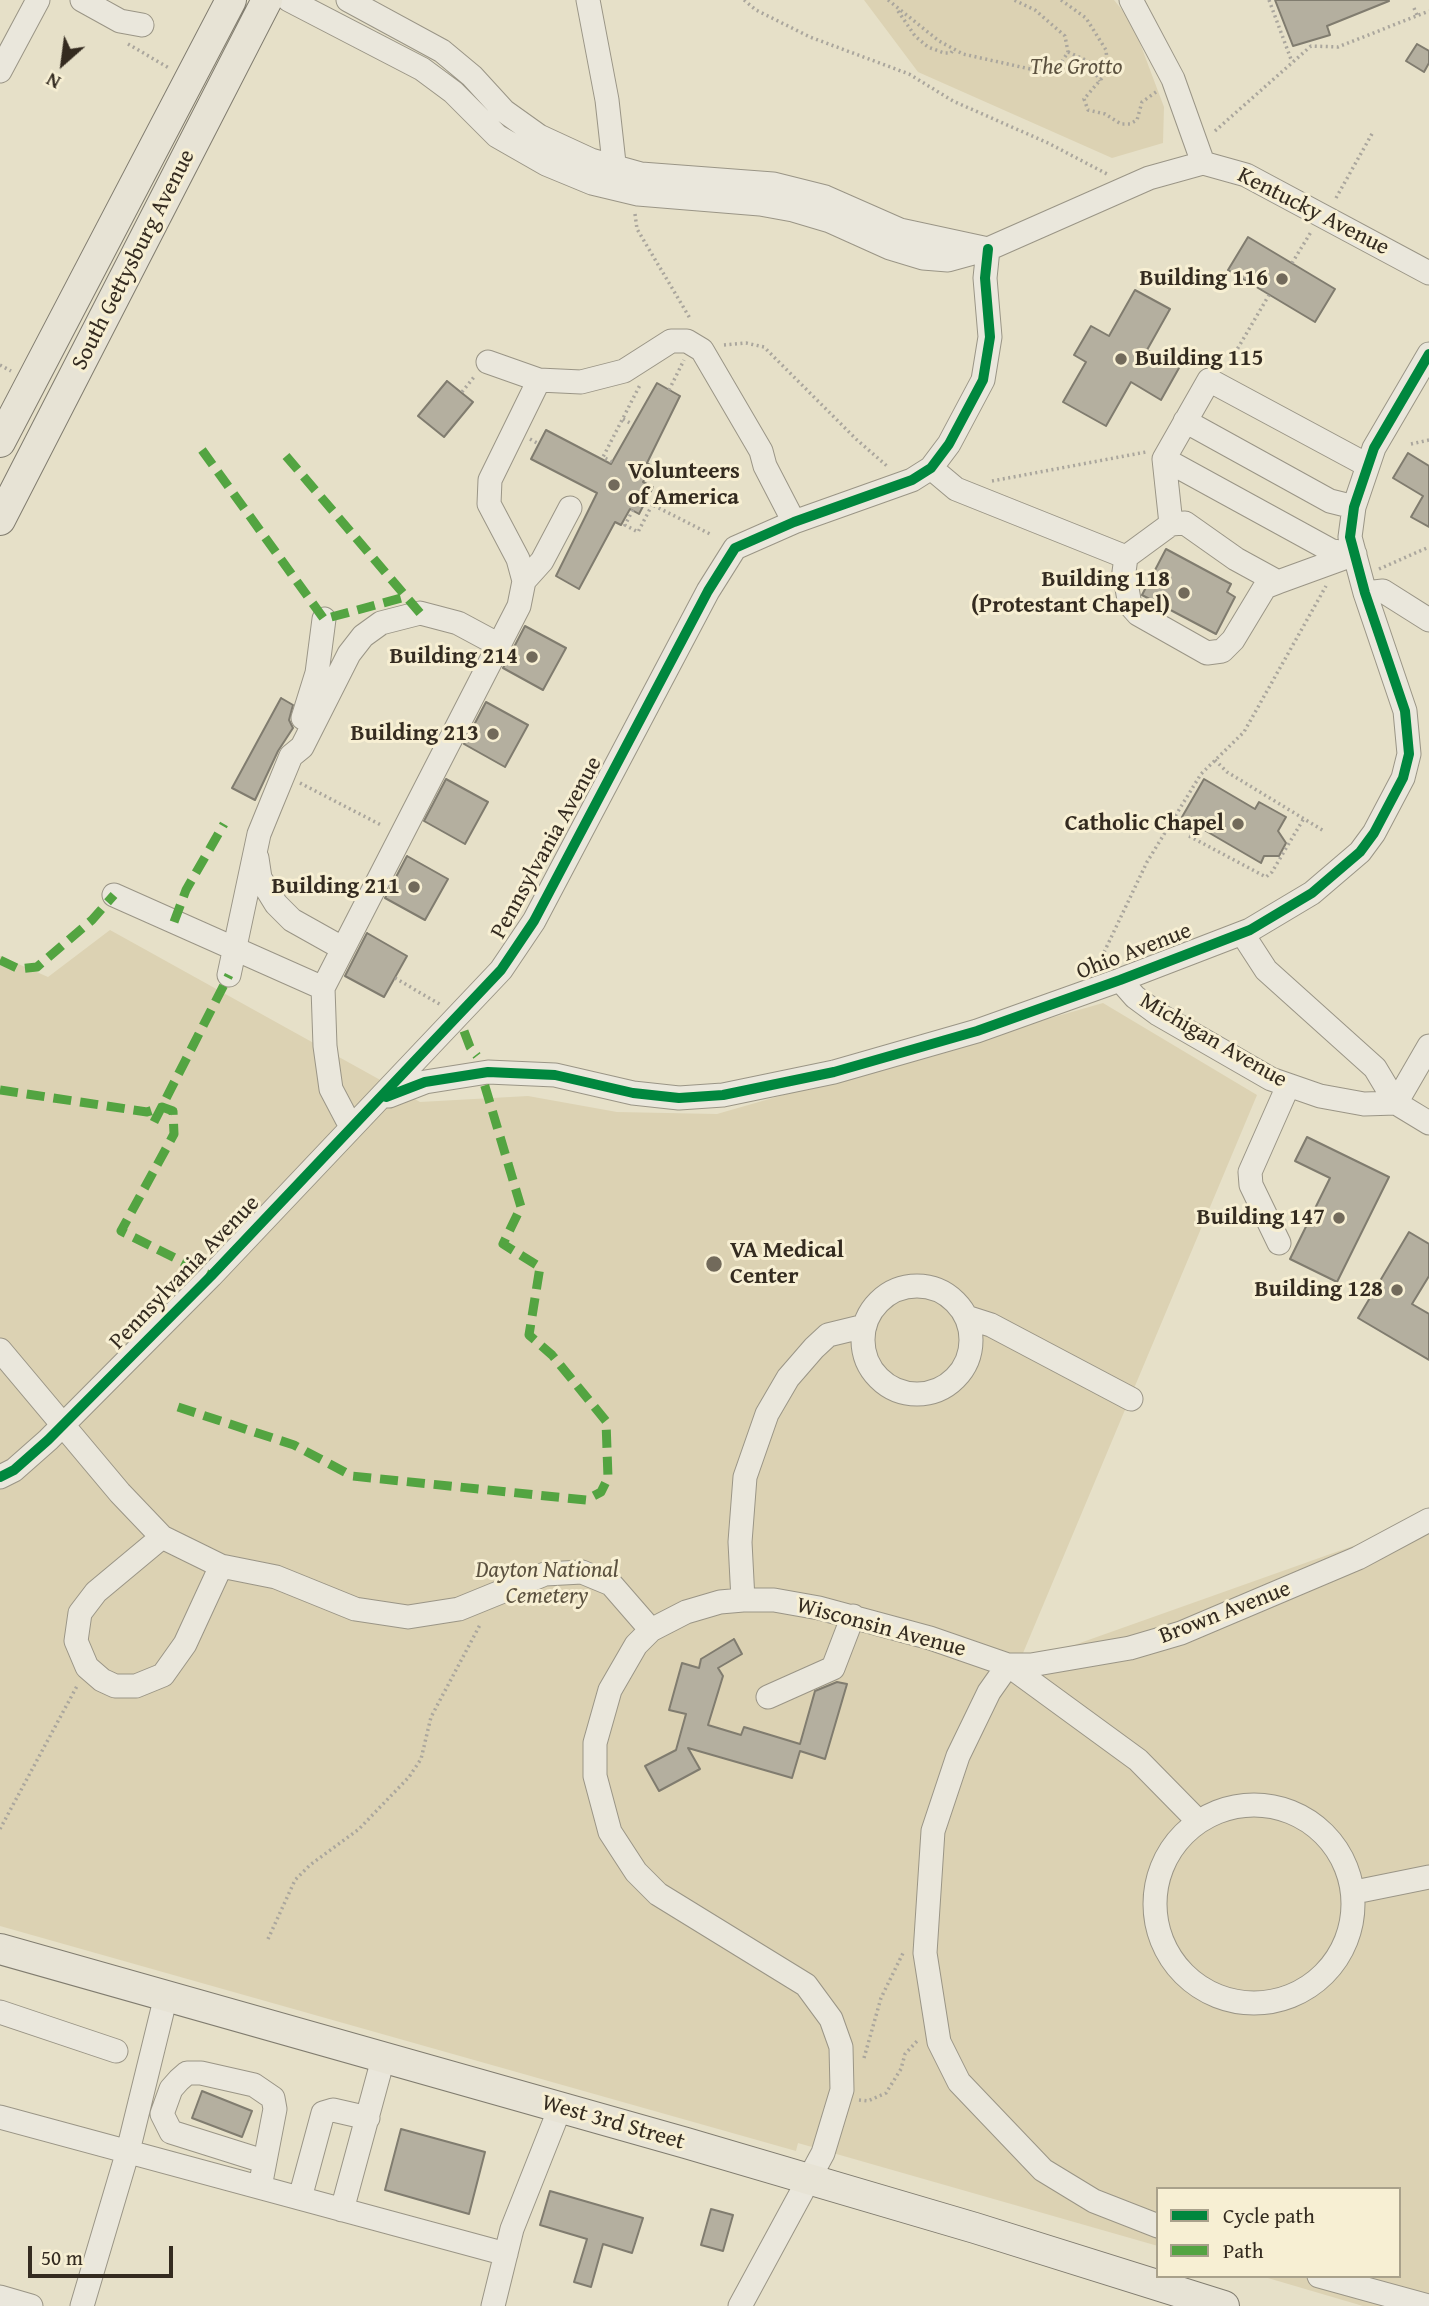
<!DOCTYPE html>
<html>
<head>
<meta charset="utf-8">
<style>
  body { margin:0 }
  #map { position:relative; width:1429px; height:2306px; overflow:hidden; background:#e6e0c8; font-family:"Gentium Book Plus",serif }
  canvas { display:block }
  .legend { position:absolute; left:1156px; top:2187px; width:245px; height:91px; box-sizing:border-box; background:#f7efd3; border:2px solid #a9a18b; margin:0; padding:9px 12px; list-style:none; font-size:21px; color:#342b20 }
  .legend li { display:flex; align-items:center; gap:14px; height:35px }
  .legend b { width:35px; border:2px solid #a9a18b }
  .north { position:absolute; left:28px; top:28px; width:70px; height:70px; -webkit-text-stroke:5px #f7efd3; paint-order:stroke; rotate:208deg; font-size:19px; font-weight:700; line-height:28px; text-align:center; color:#342b20 }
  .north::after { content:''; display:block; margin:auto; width:24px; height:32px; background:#342b20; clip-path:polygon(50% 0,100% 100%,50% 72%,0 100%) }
  .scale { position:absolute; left:28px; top:2246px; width:145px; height:32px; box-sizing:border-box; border:4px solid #342b20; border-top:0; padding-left:9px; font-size:21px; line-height:24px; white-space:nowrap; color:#342b20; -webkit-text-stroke:5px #f7efd3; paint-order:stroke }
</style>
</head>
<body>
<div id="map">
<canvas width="1429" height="2306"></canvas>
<ul class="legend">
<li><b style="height:9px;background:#00873e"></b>Cycle path</li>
<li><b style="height:9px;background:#53a441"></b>Path</li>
</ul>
<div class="north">N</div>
<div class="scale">50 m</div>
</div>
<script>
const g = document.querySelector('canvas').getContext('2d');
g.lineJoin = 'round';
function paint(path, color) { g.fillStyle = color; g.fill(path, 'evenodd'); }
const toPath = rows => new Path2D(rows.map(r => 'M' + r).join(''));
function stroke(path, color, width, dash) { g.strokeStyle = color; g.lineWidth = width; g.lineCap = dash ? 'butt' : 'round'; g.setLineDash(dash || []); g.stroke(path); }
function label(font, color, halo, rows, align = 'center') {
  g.font = font + ' "Gentium Book Plus",serif'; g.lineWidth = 6; g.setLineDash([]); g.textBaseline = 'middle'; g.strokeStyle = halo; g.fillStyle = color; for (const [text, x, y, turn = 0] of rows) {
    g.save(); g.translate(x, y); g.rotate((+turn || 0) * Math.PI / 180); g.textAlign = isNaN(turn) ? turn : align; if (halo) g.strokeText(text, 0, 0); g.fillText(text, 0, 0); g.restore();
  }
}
paint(toPath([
  [864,0,1114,0,1132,22,1164,107,1163,143,1112,158,918,72],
  [110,930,420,1102,528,1096,617,1112,717,1114,1103,1003,1257,1095,1018,1665,1429,1519,1429,2306,1363,2306,1261,2276,1399,2276,1399,2189,1158,2189,1158,2246,798,2143,796,2151,0,1926,0,956,48,977]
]), '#dcd2b3');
const building = toPath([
  [1275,0,1388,0,1389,1,1327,26,1330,35,1293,46,1275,0],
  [1417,44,1429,51,1429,63,1424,72,1406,61,1417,44],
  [1248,237,1335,289,1315,322,1228,270,1248,237],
  [1135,290,1170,309,1147,350,1179,368,1161,400,1131,382,1106,426,1063,402,1086,362,1074,355,1091,326,1109,336,1135,290],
  [447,381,473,402,444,437,418,416,447,381],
  [657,383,680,396,647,463,652,466,643,482,653,487,639,514,630,509,621,525,615,522,579,589,556,576,597,493,531,459,546,430,611,464,657,383],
  [1408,453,1429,466,1429,527,1411,517,1423,496,1393,478,1408,453],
  [1166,549,1231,584,1227,592,1235,597,1216,634,1142,595,1166,549],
  [525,626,566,648,543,690,503,668,525,626],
  [281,698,293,705,289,720,293,728,278,751,255,800,232,788,281,698],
  [486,702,528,725,505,767,464,744,486,702],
  [446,779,488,802,465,844,424,821,446,779],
  [1204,779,1255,809,1259,802,1286,817,1278,831,1286,843,1279,856,1264,856,1261,863,1182,817,1204,779],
  [407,856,448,879,425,920,385,898,407,856],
  [367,933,407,956,384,997,345,976,367,933],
  [1307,1137,1389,1177,1337,1282,1290,1259,1330,1178,1295,1161,1307,1137],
  [1409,1232,1429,1244,1429,1276,1412,1304,1429,1314,1429,1360,1358,1318,1409,1232],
  [734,1639,742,1654,718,1668,723,1676,708,1725,741,1735,744,1727,800,1744,815,1691,837,1682,847,1684,825,1759,800,1751,792,1778,688,1748,700,1769,659,1791,645,1766,676,1750,686,1714,669,1710,682,1663,699,1668,701,1659,734,1639],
  [202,2091,252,2111,242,2137,192,2118,202,2091],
  [401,2129,485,2152,469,2214,385,2190,401,2129],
  [550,2191,643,2218,632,2253,603,2244,591,2287,574,2282,587,2239,540,2225,550,2191],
  [711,2209,733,2215,723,2251,701,2245,711,2209]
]);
paint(building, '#b4af9f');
stroke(building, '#807c6f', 2);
const minor = toPath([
  [82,0,120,21,142,25],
  [289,0,422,69,453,92,497,136,546,164,592,183,638,194,760,204,793,210,830,221,890,248,923,258,948,260,988,249,1149,178,1203,163,1246,175,1429,273],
  [348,0,442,51,472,76,504,111,539,136,591,160,641,174,773,184,825,197,900,230,988,249],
  [588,0,607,100,616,181],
  [1131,0,1173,79,1203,163],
  [0,71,38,0],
  [488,362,539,380,581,382,624,371,671,341,687,341,702,350,761,451,765,466,794,522],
  [1185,421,1330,501,1354,507],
  [1164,459,1332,551,1355,554],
  [931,468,956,489,1126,557,1171,524,1185,523,1236,559,1278,582,1355,554],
  [1171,524,1164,459,1209,380,1367,465],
  [1126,557,1124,572,1130,605,1138,614,1207,653,1222,651,1233,640,1265,587,1278,582],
  [524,581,542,561,570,508],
  [1365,593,1383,591,1429,620],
  [303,718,317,673,324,619],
  [257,858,260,878,276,904,292,920,342,948],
  [114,895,323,988],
  [1242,933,1266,970,1375,1068,1396,1103,1429,1123],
  [229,975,259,834,270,807,291,756,302,747,349,654,363,636,381,623,420,613,458,623,499,645],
  [1120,980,1135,997,1158,1014,1271,1079,1320,1096,1364,1104,1396,1103,1429,1046],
  [389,1096,425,1082,488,1072,555,1075,633,1093,679,1098,723,1095,834,1072,977,1031,1120,980,1250,930,1312,893,1360,852,1374,833,1403,778,1409,754,1405,711,1365,593,1350,537,1354,507,1374,448,1429,354],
  [351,1127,331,1089,325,1046,323,988,519,606,524,581,518,559,489,504,490,480,539,380],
  [1279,1243,1251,1185,1250,1172,1288,1086],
  '863 1340a54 54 0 1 1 108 0a54 54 0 1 1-108 0Z',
  [966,1317,991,1325,1131,1399],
  [0,1350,120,1493,162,1537,221,1566,276,1577,355,1609,408,1617,459,1609,545,1574,582,1572,611,1584,651,1630],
  [0,1477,14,1470,48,1440,211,1276,501,970,534,921,708,591,735,548,794,522,912,480,931,468,949,444,983,380,990,337,985,278,988,249],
  [162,1537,96,1592,80,1613,76,1641,87,1667,102,1680,115,1686,136,1686,163,1675,185,1644,221,1566],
  [743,1600,740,1542,745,1477,767,1414,788,1378,814,1348,828,1335,865,1326],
  [1008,1665,989,1692,958,1756,933,1831,925,1953,939,2042,959,2082,1043,2170,1094,2201,1158,2226],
  [1008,1665,1031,1665,1130,1648,1181,1633,1358,1558,1429,1520],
  [768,1697,833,1668,853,1616],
  '1155 1904a99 99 0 1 1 198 0a99 99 0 1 1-198 0Z',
  [1355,1892,1429,1877],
  [0,2012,116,2051],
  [0,2117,506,2254],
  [260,2187,275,2109,273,2098,254,2085,201,2073,187,2073,179,2080,171,2089,162,2114,171,2132,263,2161],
  [300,2198,323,2113,333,2110,368,2118],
  [342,2210,383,2059],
  [1319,2276,1428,2306],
  [0,2297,31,2306],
  [82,2306,128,2151,166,1996],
  [493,2306,512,2229,560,2108],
  [740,2306,823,2153,842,2090,841,2047,831,2019,806,1985,658,1894,636,1872,610,1832,595,1776,595,1743,610,1690,636,1645,651,1630,686,1612,720,1602,743,1600,774,1600,819,1608,930,1638,1008,1665,1138,1760,1196,1819]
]);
const major = toPath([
  [0,442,231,0],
  [0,520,267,0],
  [0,1949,686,2143,975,2228,1224,2306]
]);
stroke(minor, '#9a9586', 25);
stroke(major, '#807c6f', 32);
stroke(toPath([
  [744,0,756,10,810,37,909,74,953,101,1048,143,1107,174],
  [888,0,939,41,963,54,1039,71,1049,72,1058,68,1068,52,1065,36,1035,10,1014,0],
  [1061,0,1086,18,1106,50,1108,71,1084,99,1088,110,1105,114,1121,124,1130,124,1137,120,1142,102,1156,92],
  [1269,0,1292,62],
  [1414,8,1417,15],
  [898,11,915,36,928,47,944,53,951,53,953,50],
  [128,44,169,68],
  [1068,52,1088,61,1100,81],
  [1215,131,1311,46,1338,47,1429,11],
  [1336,198,1373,132],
  [635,214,637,229,691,320],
  [1292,263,1311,232],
  [724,345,746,343,764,347,856,439,887,466],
  [1232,358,1269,295],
  [0,365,11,371],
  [669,390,684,360],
  [462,392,474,377],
  [623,419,632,424],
  [530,439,539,444],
  [1411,444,1429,440],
  [612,462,603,457,640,385],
  [992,481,1146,452],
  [636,497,639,498,625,525,638,532,652,505],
  [639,498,712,535],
  [1379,569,1429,547],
  [1215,760,1227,772,1324,831],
  [300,783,383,826],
  [1189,836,1266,877,1272,872,1304,818],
  [1097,967,1147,862,1201,774,1244,732,1326,586],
  [395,978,441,1005],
  [0,1829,77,1686],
  [268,1939,295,1880,310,1865,359,1829,409,1777,421,1759,431,1717,481,1623],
  [864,2058,881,1998,904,1951],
  [859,2100,868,2101,886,2093,901,2069,905,2054,919,2039]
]), '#aaa69d', 3.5, [2, 3.5]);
stroke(minor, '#eae7dc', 23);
stroke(major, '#e7e3d5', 30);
stroke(toPath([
  [202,450,324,619,409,596],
  [286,456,420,613],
  [174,922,186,890,224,824],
  [0,960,19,969,37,967,92,920,114,895],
  [464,1031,470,1047,477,1056],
  [0,1090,147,1112,162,1107,173,1111,174,1134,121,1231,211,1276],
  [154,1122,229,975],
  [178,1407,294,1445,352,1476,586,1500,601,1492,608,1478,606,1421,552,1355,529,1335,540,1267,503,1244,521,1207,481,1073]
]), '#53a441', 9, [18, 9]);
stroke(toPath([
  [386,1097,425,1082,488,1072,555,1075,633,1093,679,1098,723,1095,834,1072,977,1031,1120,980,1250,930,1312,893,1360,852,1374,833,1403,778,1409,754,1405,711,1365,593,1350,537,1354,507,1374,448,1429,354],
  [0,1477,14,1470,48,1440,211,1276,501,970,534,921,708,591,735,548,794,522,912,480,931,468,949,444,983,380,990,337,985,278,988,249]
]), '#00873e', 10);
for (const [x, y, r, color] of [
  [1282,279,7,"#726a5b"],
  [1121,359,7,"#726a5b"],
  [614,485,7,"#726a5b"],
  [1184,593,7,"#726a5b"],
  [532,657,7,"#726a5b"],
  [493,734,7,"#726a5b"],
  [1238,824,7,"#726a5b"],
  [414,887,7,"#726a5b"],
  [1339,1218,7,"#726a5b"],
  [714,1264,9,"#726a5b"],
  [1397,1290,7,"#726a5b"]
]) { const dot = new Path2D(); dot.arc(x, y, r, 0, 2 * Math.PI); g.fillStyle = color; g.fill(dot); stroke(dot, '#f7efd3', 2.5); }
label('italic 23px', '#5c5240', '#f7efd3', [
  ["The Grotto",1076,68],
  ["Dayton National",547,1571],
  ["Cemetery",547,1597]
]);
label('23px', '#342b20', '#f7efd3', [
  ["Kentucky Avenue",1313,212,27],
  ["South Gettysburg Avenue",134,260,-63],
  ["Pennsylvania Avenue",547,848,-61],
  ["Ohio Avenue",1134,952,-21],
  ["Michigan Avenue",1213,1041,30],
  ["Pennsylvania Avenue",185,1273,-46],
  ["Brown Avenue",1225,1613,-21],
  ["Wisconsin Avenue",881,1628,15],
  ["West 3rd Street",613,2123,16]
]);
label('bold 23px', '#342b20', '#f7efd3', [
  ["Building 116",1268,279],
  ["Building 115",1135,359,"left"],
  ["Volunteers",628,472,"left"],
  ["of America",628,498,"left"],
  ["Building 118",1170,580],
  ["(Protestant Chapel)",1170,606],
  ["Building 214",518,657],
  ["Building 213",479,734],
  ["Catholic Chapel",1224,824],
  ["Building 211",400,887],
  ["Building 147",1325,1218],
  ["VA Medical",730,1251,"left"],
  ["Center",730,1277,"left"],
  ["Building 128",1383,1290]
], 'right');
</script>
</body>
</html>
